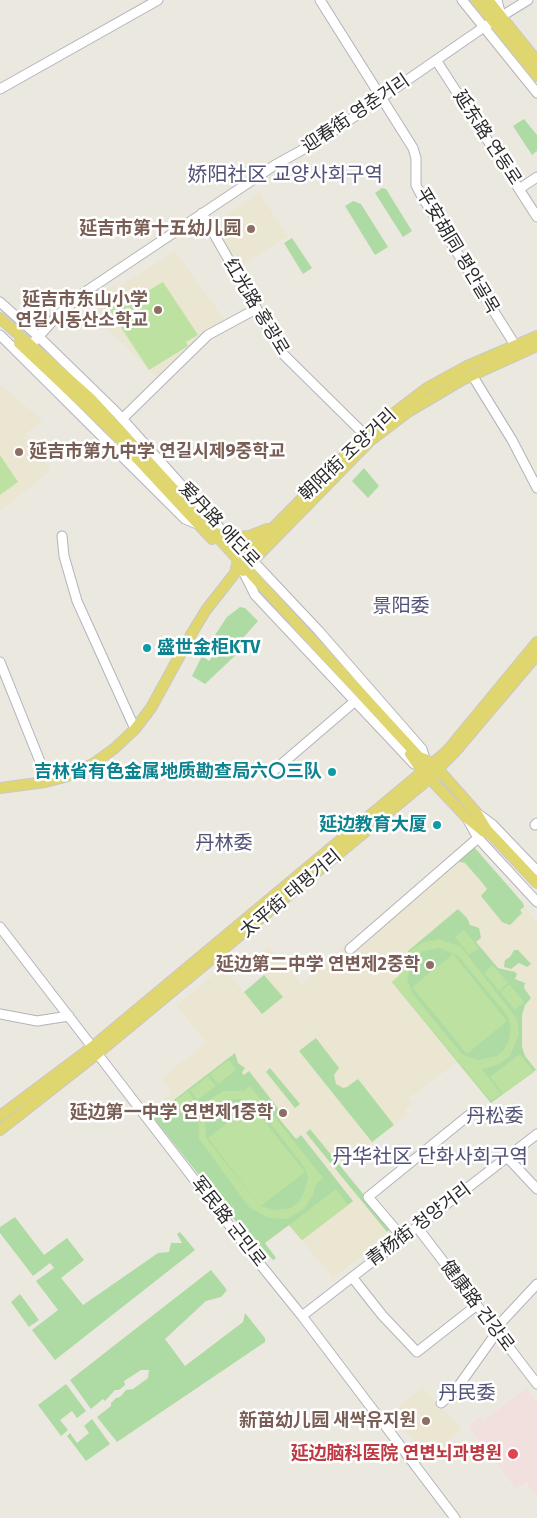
<!DOCTYPE html>
<html>
<head>
<meta charset="utf-8">
<style>
  body { margin:0 }
  canvas { display:block; background:#ebe8df }
</style>
</head>
<body>
<canvas width="537" height="1518"></canvas>
<script>
const g = document.querySelector('canvas').getContext('2d');
g.lineJoin = 'round';
function paint(path, color) { g.fillStyle = color; g.fill(path, 'evenodd'); }
const toPath = rows => new Path2D(rows.map(r => 'M' + r).join(''));
function stroke(path, color, width, dash) { g.strokeStyle = color; g.lineWidth = width; g.lineCap = dash ? 'butt' : 'round'; g.setLineDash(dash || []); g.stroke(path); }
function label(font, color, halo, rows, align = 'center') {
  g.font = font + ' "Fira Sans","Noto Sans SC","Noto Sans KR",sans-serif'; g.lineWidth = 5; g.setLineDash([]); g.textBaseline = 'middle'; g.strokeStyle = halo; g.fillStyle = color; for (const [text, x, y, turn = 0] of rows) {
    g.save(); g.translate(x, y); g.rotate((+turn || 0) * Math.PI / 180); g.textAlign = isNaN(turn) ? turn : align; if (halo) g.strokeText(text, 0, 0); g.fillText(text, 0, 0); g.restore();
  }
}
paint(toPath([
  [259,193,288,236,239,267,214,223],
  [175,251,224,319,200,337,157,377,108,329,111,327,91,302,114,284,117,288],
  [0,384,43,421,25,434,51,470,0,511],
  [474,847,523,903,524,907,537,922,537,1069,491,1103,456,1063,409,1098,413,1103,405,1110,408,1114,341,1167,391,1228,381,1237,382,1240,333,1278,289,1225,263,1245,155,1107,173,1092,162,1078,206,1043,177,1005,222,968,244,992,267,972,255,957,268,946,301,985,347,944,352,951],
  [422,1387,462,1429,448,1440,454,1447,431,1464,392,1413]
]), '#ebe6d1');
paint(toPath([
  [526,1388,537,1403,537,1495,526,1482,516,1489,469,1427,481,1416,484,1421]
]), '#f1e0de');
paint(toPath([
  [524,119,537,135,537,151,532,155,513,126],
  [382,188,386,189,412,231,403,237,375,193],
  [353,201,361,204,388,247,375,255,345,206],
  [292,238,312,268,303,274,284,243],
  [364,468,379,486,368,498,352,481],
  [240,607,245,608,258,621,243,638,238,653,205,684,192,676,202,656,209,661,215,654,209,644,227,617],
  [474,847,523,903,524,907,520,910,522,913,510,925,502,922,481,896,487,889,480,880,465,863,456,861],
  [458,909,467,918,470,925,479,928,481,938,476,942,498,968,515,972,517,974,515,979,525,983,524,988,531,998,525,1005,522,1015,522,1047,525,1056,536,1070,491,1103,392,982,399,976,408,951],
  [514,950,518,950,531,964,527,967,519,963,511,969,504,967,505,960,510,957],
  [264,975,283,997,262,1014,244,992],
  [316,1038,339,1068,334,1075,336,1084,343,1088,347,1087,358,1079,394,1125,372,1142,299,1051],
  [235,1053,238,1063,245,1068,242,1073,244,1075,249,1071,280,1111,276,1115,296,1139,301,1135,353,1201,302,1240,289,1225,265,1243,276,1258,273,1260,265,1251,261,1253,152,1116,159,1111,162,1115,168,1110,167,1107,170,1103],
  [270,1068,300,1104,295,1108,266,1072],
  [310,1129,391,1228,387,1232,306,1133],
  [15,1217,44,1255,67,1238,84,1260,61,1278,83,1305,158,1253,169,1252,171,1243,182,1243,177,1234,180,1232,195,1250,55,1360,32,1330,58,1310,36,1281,54,1268,50,1263,33,1276,0,1233,0,1227],
  [211,1270,227,1290,221,1297,206,1301,165,1339,185,1366,243,1322,245,1313,265,1338,265,1342,117,1442,97,1417,111,1406,111,1403,116,1398,120,1397,126,1390,133,1389,148,1378,149,1370,141,1370,124,1381,125,1385,119,1390,115,1390,105,1401,103,1399,91,1409,70,1380],
  [20,1294,39,1320,29,1327,11,1302],
  [66,1384,86,1411,77,1418,72,1411,60,1420,68,1430,61,1436,38,1405],
  [92,1419,110,1444,86,1461,67,1436,70,1433,77,1443,89,1433,84,1426]
]), '#aedba3');
paint(toPath([
  [163,282,198,335,186,342,188,346,149,370,109,309,142,288,148,291],
  [0,455,18,482,0,495],
  [464,930,479,948,469,955,455,937],
  [439,939,461,947,517,1019,519,1034,510,1056,498,1065,482,1069,501,1094,491,1101,392,982,399,976,404,959,413,948,424,942],
  [439,948,458,956,507,1015,511,1028,509,1040,504,1050,497,1056,478,1060,462,1054,413,994,407,979,411,964,423,951],
  [453,954,507,1021,467,1054,412,987],
  [493,965,508,983,499,991,484,973],
  [509,984,524,1002,515,1010,500,992],
  [520,1054,534,1072,503,1094,490,1077],
  [229,1060,236,1070,218,1084,210,1074],
  [208,1076,216,1086,197,1100,190,1090],
  [250,1086,323,1178,316,1184,313,1195,304,1209,288,1219,268,1218,249,1207,199,1139,198,1118,206,1102,223,1091,243,1091],
  [240,1099,250,1101,256,1105,305,1168,308,1177,305,1190,299,1202,291,1208,274,1210,261,1206,305,1172,251,1104,208,1138,260,1206,206,1138,205,1122,212,1107,225,1100],
  [188,1091,195,1102,177,1116,169,1105],
  [336,1189,348,1205,302,1240,289,1225]
]), '#bce1a0');
const minor = toPath([
  [320,0,413,148,416,158,416,185,421,195,515,345],
  [462,0,537,93],
  [497,0,501,16],
  [436,60,537,217],
  [0,89,158,0],
  [519,189,537,177],
  [202,213,282,353,365,435],
  [0,302,39,337,117,413,225,534,253,561,318,630,422,749,425,759],
  [0,335,185,519,197,524],
  [21,356,58,315,85,292,275,165,322,139,484,27,528,0],
  [472,375,512,440,537,488],
  [122,419,208,335,256,309],
  [62,536,64,556,77,601,135,729],
  [243,571,255,595,414,764],
  [0,662,43,769,45,782],
  [270,774,354,702],
  [478,814,493,825,537,871],
  [467,818,478,838,537,902],
  [535,825,537,823],
  [0,927,243,1243,302,1316,455,1518],
  [350,949,478,838],
  [0,1014,37,1021,69,1016],
  [507,1157,537,1189],
  [417,1227,537,1384],
  [402,1237,368,1197,474,1111],
  [352,1277,382,1315,417,1352,477,1305],
  [302,1316,537,1134],
  [495,1329,537,1284],
  [441,1403,455,1391,497,1332]
]);
const major = toPath([
  [476,0,537,76],
  [488,0,537,61],
  [0,318,90,398,419,757,425,759,438,769,476,812,487,830,537,883],
  [19,343,107,426,212,539],
  [215,533,235,537,249,536,267,529],
  [243,571,370,441,408,412,462,380,537,346],
  [410,754,419,767,467,818,484,832],
  [0,788,45,782,65,777,93,764,115,748,135,729,151,708,192,633,206,610,235,573,237,564,365,435,427,388,467,366,537,336],
  [0,1116,92,1047,447,751,537,642],
  [0,1130,97,1054,423,784,454,753,537,655]
]);
stroke(minor, '#b3b3bd', 11);
stroke(major, '#c8c8c8', 12);
stroke(minor, '#fff', 9);
stroke(major, '#e0d66f', 10);
for (const [x, y, r, color] of [
  [251,229,5,"#8d6e63"],
  [158,310,5,"#8d6e63"],
  [19,452,5,"#8d6e63"],
  [147,648,5,"#0f9aa8"],
  [332,772,5,"#0f9aa8"],
  [437,825,5,"#0f9aa8"],
  [430,965,5,"#8d6e63"],
  [283,1113,5,"#8d6e63"],
  [426,1421,5,"#8d6e63"],
  [513,1454,6,"#e0444e"]
]) { const dot = new Path2D(); dot.arc(x, y, r, 0, 2 * Math.PI); g.fillStyle = color; g.fill(dot); stroke(dot, '#fff', 2); }
label('18px', '#2b2b2b', '#fff', [
  ["迎春街 영춘거리",356,114,-34],
  ["延东路 연동로",487,138,57],
  ["平安胡同 평안골목",457,251,59],
  ["红光路 홍광로",256,307,59],
  ["朝阳街 조양거리",348,455,-43],
  ["爱丹路 애단로",219,525,47],
  ["太平街 태평거리",291,894,-40],
  ["军民路 군민로",228,1222,52],
  ["青杨街 청양거리",419,1225,-37],
  ["健康路 건강로",477,1306,53]
]);
label('bold 18px', '#785e54', '#fff', [
  ["延吉市第十五幼儿园",241,229],
  ["延吉市东山小学",148,300],
  ["연길시동산소학교",148,321],
  ["延吉市第九中学 연길시제9중학교",29,452,"left"],
  ["延边第二中学 연변제2중학",420,965],
  ["延边第一中学 연변제1중학",273,1113],
  ["新苗幼儿园 새싹유지원",416,1421]
], 'right');
label('bold 18px', '#0d838f', '#fff', [
  ["盛世金柜KTV",157,648,"left"],
  ["吉林省有色金属地质勘查局六〇三队",322,772],
  ["延边教育大厦",427,825]
], 'right');
label('bold 18px', '#be3a42', '#fff', [
  ["延边脑科医院 연변뇌과병원",502,1454]
], 'right');
label('19px', '#515277', '#fff', [
  ["景阳委",401,607],
  ["丹林委",224,844],
  ["丹松委",495,1117],
  ["丹民委",467,1394]
]);
label('20px', '#515277', '#fff', [
  ["娇阳社区 교양사회구역",285,175],
  ["丹华社区 단화사회구역",430,1157]
]);
</script>
</body>
</html>
